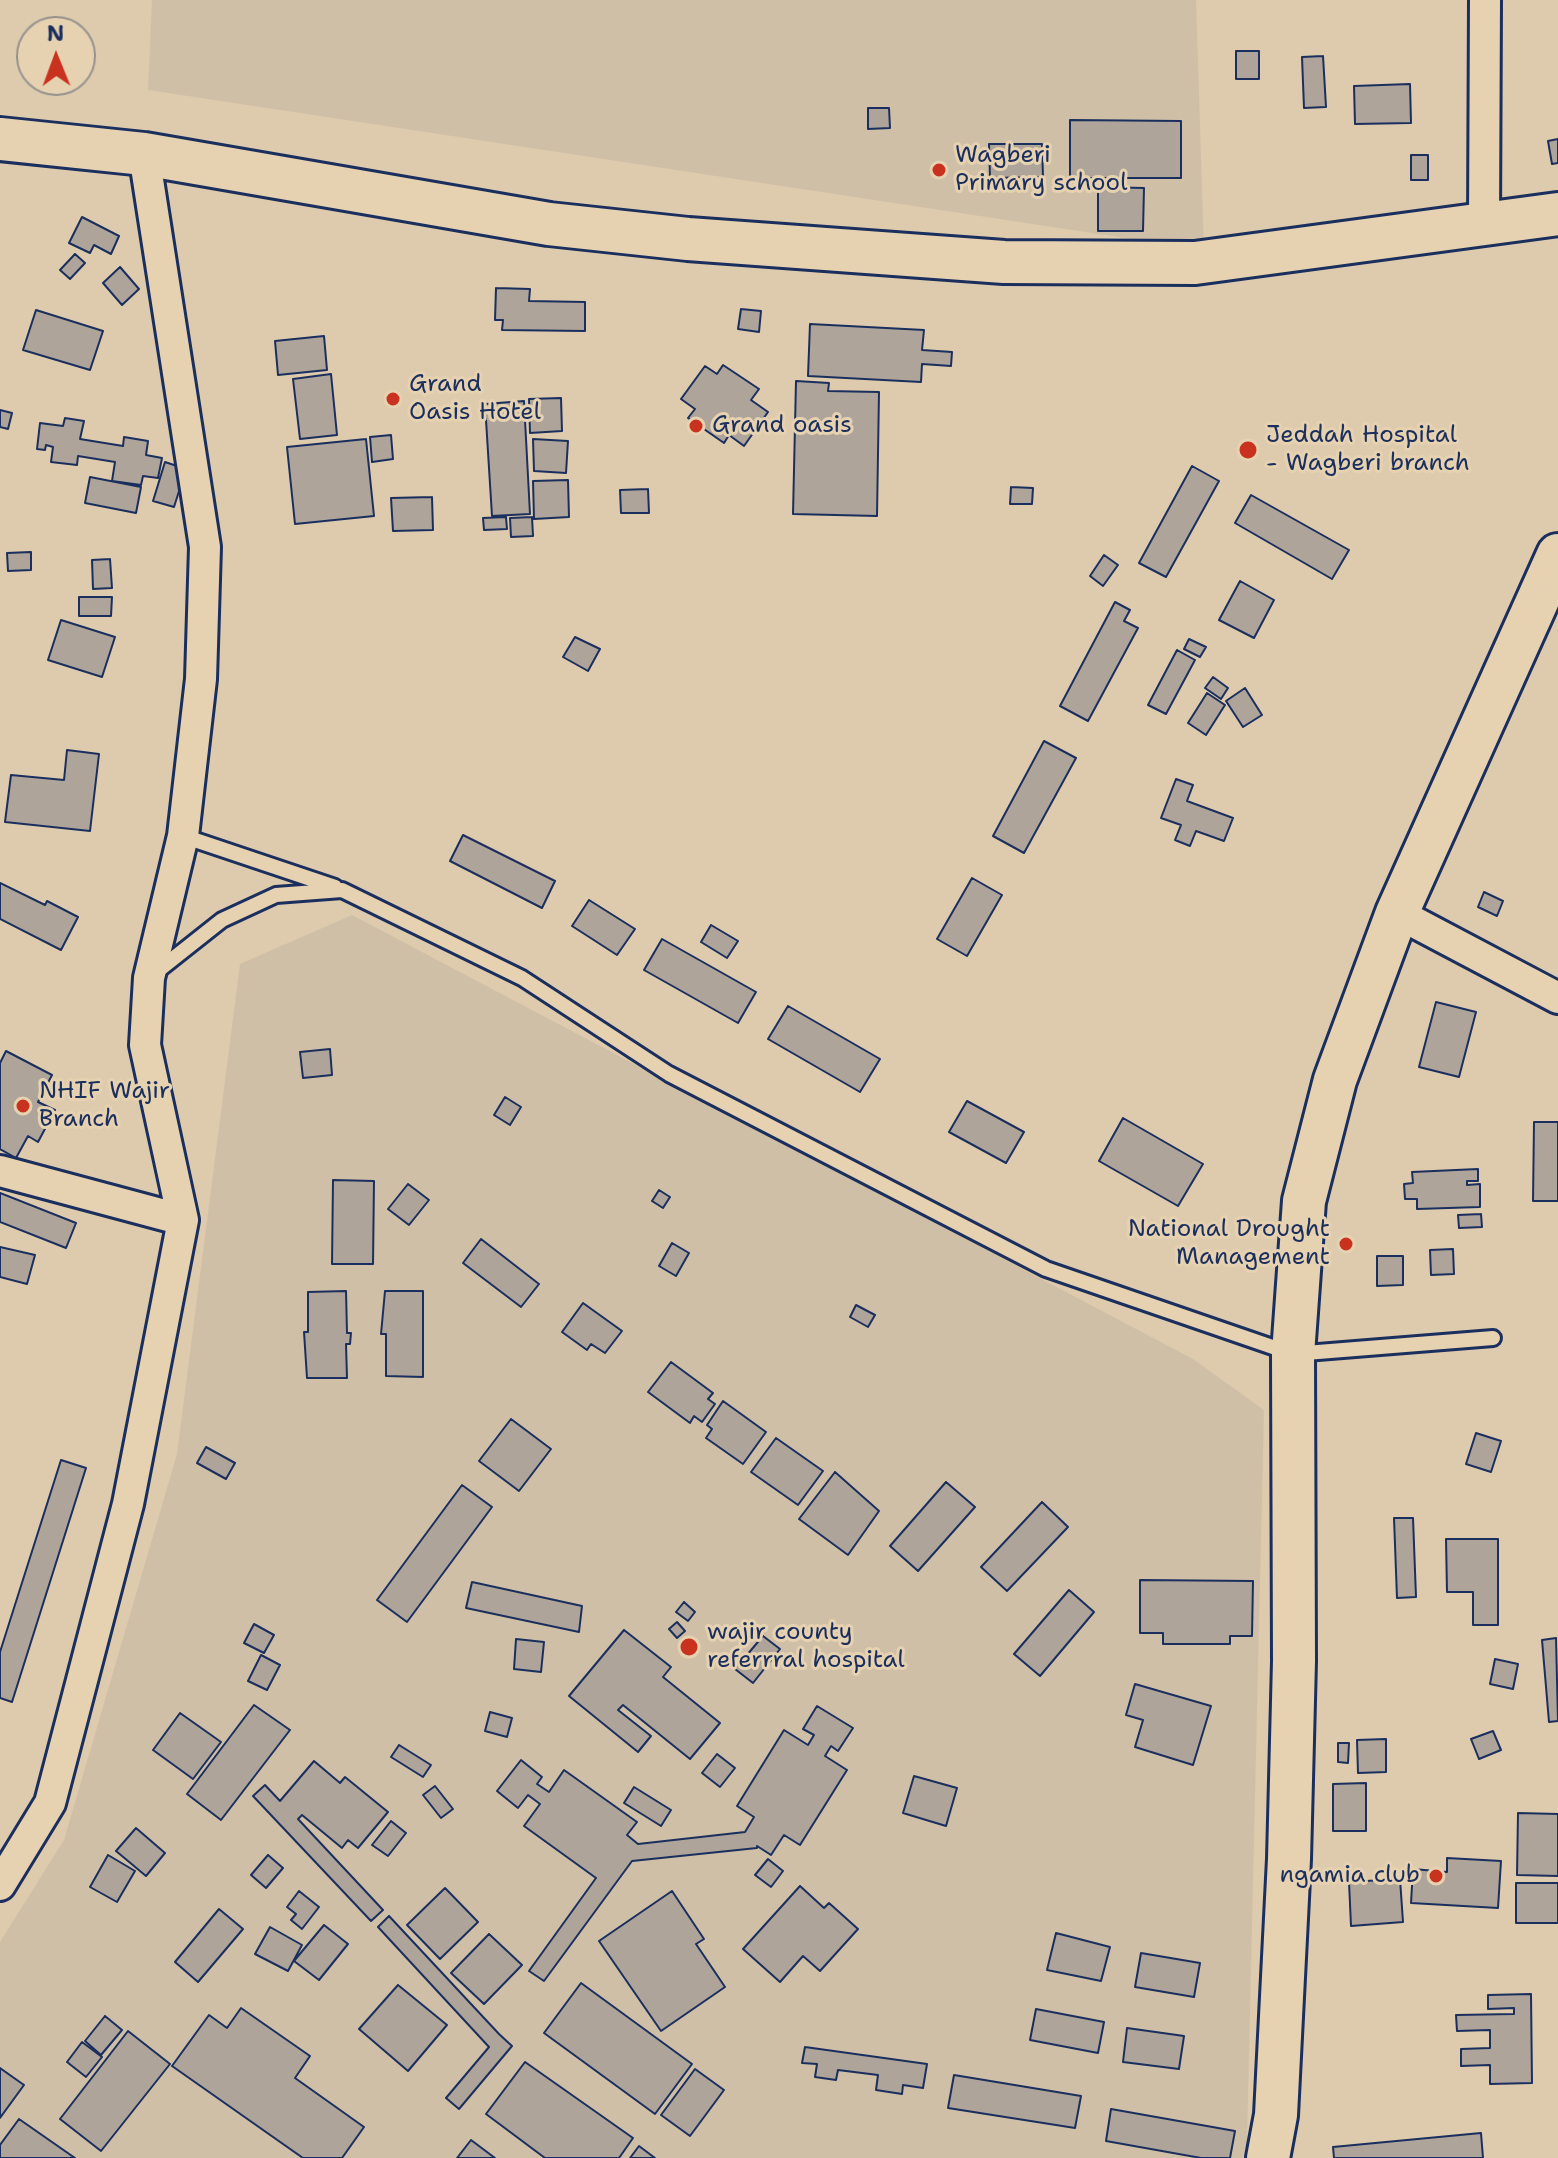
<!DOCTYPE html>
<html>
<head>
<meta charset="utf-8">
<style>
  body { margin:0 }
  #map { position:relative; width:1558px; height:2158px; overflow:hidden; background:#decbad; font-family:"Shantell Sans",sans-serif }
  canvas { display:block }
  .north { position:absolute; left:16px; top:16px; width:80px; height:80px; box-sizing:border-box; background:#e6d2b0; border:2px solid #95918f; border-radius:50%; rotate:359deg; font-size:22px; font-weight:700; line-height:32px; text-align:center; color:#1b2f5e }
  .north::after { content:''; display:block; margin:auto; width:28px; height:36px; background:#c8321e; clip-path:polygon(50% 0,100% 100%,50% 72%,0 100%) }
</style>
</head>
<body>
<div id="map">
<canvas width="1558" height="2158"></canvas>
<div class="north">N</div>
</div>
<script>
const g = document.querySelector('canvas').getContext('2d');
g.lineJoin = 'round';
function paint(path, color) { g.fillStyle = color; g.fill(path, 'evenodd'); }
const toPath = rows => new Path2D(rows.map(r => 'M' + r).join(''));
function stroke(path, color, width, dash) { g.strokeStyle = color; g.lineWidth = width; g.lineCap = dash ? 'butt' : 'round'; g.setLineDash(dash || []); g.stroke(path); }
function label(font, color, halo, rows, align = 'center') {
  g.font = font + ' "Shantell Sans",sans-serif'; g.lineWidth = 6; g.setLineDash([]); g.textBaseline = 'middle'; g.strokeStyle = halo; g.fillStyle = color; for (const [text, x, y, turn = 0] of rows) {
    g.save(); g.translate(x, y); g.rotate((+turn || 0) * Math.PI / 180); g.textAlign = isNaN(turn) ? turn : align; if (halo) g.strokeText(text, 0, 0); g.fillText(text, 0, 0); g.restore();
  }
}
paint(toPath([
  [152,0,1196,0,1204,250,148,90],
  [352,915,1193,1359,1264,1410,1247,2142,1242,2158,0,2158,0,1942,64,1840,177,1454,240,964]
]), '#d0bfa7');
const building = toPath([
  [1236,51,1259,51,1259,79,1236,79,1236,51],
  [1323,56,1326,107,1304,108,1302,57,1323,56],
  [1410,84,1411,123,1355,124,1354,86,1410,84],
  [868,108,889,108,890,128,868,129,868,108],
  [1070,120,1181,121,1181,178,1070,178,1070,120],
  [1558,139,1558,163,1552,164,1548,141,1558,139],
  [989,144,1042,144,1043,177,990,178,989,144],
  [1411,155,1428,155,1428,180,1411,180,1411,155],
  [1098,187,1144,188,1143,231,1098,231,1098,187],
  [82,217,119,236,111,254,94,245,90,253,69,243,82,217],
  [75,254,85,263,70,279,60,270,75,254],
  [120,267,139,289,122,305,103,283,120,267],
  [496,288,530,289,529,301,585,302,585,331,502,330,503,320,495,320,496,288],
  [741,309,761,311,759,332,738,329,741,309],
  [36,310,103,331,90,370,23,350,36,310],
  [810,324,924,330,922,350,952,352,951,366,922,364,921,382,808,376,810,324],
  [324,336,327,370,278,375,275,341,324,336],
  [723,365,759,389,751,400,768,412,744,446,729,435,724,443,688,418,695,409,681,399,705,366,717,374,723,365],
  [331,374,337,435,300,439,293,379,331,374],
  [796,381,829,383,828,391,879,392,877,516,793,514,796,381],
  [561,398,562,431,530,433,529,399,561,398],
  [524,401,530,514,492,516,485,404,524,401],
  [0,410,12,413,8,429,0,427,0,410],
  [65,418,84,421,80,439,123,446,124,437,148,441,146,455,162,458,158,478,143,476,141,485,112,481,115,462,78,456,77,465,51,462,53,447,46,445,45,450,37,449,40,423,63,426,65,418],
  [391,435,393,459,372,462,370,437,391,435],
  [366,439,374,516,295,524,287,447,366,439],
  [533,439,568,441,566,473,534,471,533,439],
  [165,462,186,469,174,507,153,501,165,462],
  [1192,466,1219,481,1166,577,1139,563,1192,466],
  [90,477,141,487,136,513,85,503,90,477],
  [568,480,569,517,534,519,533,481,568,480],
  [1011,487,1033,488,1032,504,1010,504,1011,487],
  [648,489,649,513,621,513,620,490,648,489],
  [1251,495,1349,550,1332,579,1235,523,1251,495],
  [432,497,433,530,393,531,391,498,432,497],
  [506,517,507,529,484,530,483,518,506,517],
  [532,517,533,536,511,537,510,518,532,517],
  [31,552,31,570,8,571,7,553,31,552],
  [1104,555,1118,565,1103,586,1090,576,1104,555],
  [110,559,112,588,93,589,92,560,110,559],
  [1240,581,1274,600,1254,638,1219,620,1240,581],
  [79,597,112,597,111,616,79,616,79,597],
  [1115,602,1130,610,1124,621,1138,628,1088,721,1060,706,1115,602],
  [61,620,115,637,102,677,48,660,61,620],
  [575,637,600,649,588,671,563,657,575,637],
  [1189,639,1206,647,1200,657,1184,649,1189,639],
  [1177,650,1195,660,1166,714,1148,705,1177,650],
  [1213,677,1228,688,1221,699,1205,688,1213,677],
  [1245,688,1262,715,1243,727,1226,701,1245,688],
  [1207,693,1225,705,1206,735,1188,723,1207,693],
  [1044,741,1076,758,1024,853,993,836,1044,741],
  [67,750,99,754,90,831,5,822,11,775,64,780,67,750],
  [1176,779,1193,785,1187,801,1233,818,1224,841,1196,831,1190,846,1175,840,1181,825,1161,818,1176,779],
  [463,835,555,881,542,908,450,861,463,835],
  [972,878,1002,895,967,956,937,939,972,878],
  [0,883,45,905,47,901,78,917,61,950,0,919,0,883],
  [1484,892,1503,901,1497,916,1478,907,1484,892],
  [589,900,635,929,617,955,572,926,589,900],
  [711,925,738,941,727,958,701,942,711,925],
  [662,939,756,992,738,1023,644,970,662,939],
  [1436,1002,1476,1012,1459,1077,1419,1067,1436,1002],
  [788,1006,880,1059,860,1092,768,1039,788,1006],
  [330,1049,332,1075,303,1078,300,1052,330,1049],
  [6,1051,52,1075,38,1102,55,1110,38,1142,28,1136,16,1158,0,1149,0,1063,6,1051],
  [505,1097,521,1107,510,1125,494,1115,505,1097],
  [967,1101,1024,1132,1006,1163,949,1132,967,1101],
  [1123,1118,1203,1164,1178,1206,1099,1161,1123,1118],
  [1534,1122,1558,1122,1558,1201,1533,1201,1534,1122],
  [1478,1169,1478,1181,1467,1181,1467,1185,1480,1184,1480,1207,1417,1209,1417,1199,1405,1199,1404,1184,1413,1183,1412,1172,1478,1169],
  [333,1180,374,1181,373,1264,332,1264,333,1180],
  [408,1184,429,1200,409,1225,388,1209,408,1184],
  [659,1190,670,1197,663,1208,652,1201,659,1190],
  [0,1193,76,1223,66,1248,0,1222,0,1193],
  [1481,1214,1482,1227,1459,1228,1458,1215,1481,1214],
  [481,1239,539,1284,521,1307,463,1263,481,1239],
  [672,1243,689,1253,676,1276,659,1266,672,1243],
  [0,1247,35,1255,27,1284,0,1277,0,1247],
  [1453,1249,1454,1274,1431,1275,1430,1250,1453,1249],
  [1377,1256,1403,1256,1403,1285,1377,1286,1377,1256],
  [346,1291,347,1333,351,1333,350,1344,346,1344,347,1378,307,1378,304,1332,308,1332,308,1292,346,1291],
  [385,1291,423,1291,423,1377,386,1376,386,1334,381,1334,385,1291],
  [583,1303,622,1331,605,1353,591,1344,587,1350,562,1332,583,1303],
  [856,1305,875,1315,868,1327,850,1317,856,1305],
  [671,1362,713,1393,708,1399,715,1404,702,1422,694,1416,690,1423,648,1392,671,1362],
  [723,1401,766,1432,743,1464,706,1438,712,1429,707,1425,723,1401],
  [511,1419,551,1449,519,1491,479,1461,511,1419],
  [1476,1433,1501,1441,1491,1472,1466,1464,1476,1433],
  [776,1438,823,1471,798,1505,751,1472,776,1438],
  [206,1447,235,1463,226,1479,197,1463,206,1447],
  [61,1460,86,1468,12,1702,0,1698,0,1652,61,1460],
  [835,1472,879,1511,848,1555,799,1519,835,1472],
  [946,1482,975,1507,918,1571,890,1546,946,1482],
  [462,1485,492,1507,407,1622,377,1600,462,1485],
  [1042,1502,1068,1527,1007,1591,981,1567,1042,1502],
  [1394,1518,1413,1518,1416,1597,1397,1598,1394,1518],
  [1446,1539,1498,1539,1498,1625,1473,1625,1473,1592,1447,1592,1446,1539],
  [1140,1580,1253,1581,1252,1636,1230,1636,1230,1644,1163,1644,1163,1633,1140,1633,1140,1580],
  [472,1582,582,1606,579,1632,466,1608,472,1582],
  [1069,1590,1094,1612,1040,1676,1014,1654,1069,1590],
  [684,1602,695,1612,688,1621,676,1612,684,1602],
  [677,1622,685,1631,677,1638,669,1629,677,1622],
  [254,1624,274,1635,264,1653,244,1643,254,1624],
  [624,1630,671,1667,663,1677,720,1723,690,1759,623,1705,618,1710,651,1736,638,1752,569,1696,624,1630],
  [763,1636,780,1649,753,1683,735,1669,763,1636],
  [1556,1638,1558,1721,1549,1722,1542,1640,1556,1638],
  [516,1639,544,1642,541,1672,514,1669,516,1639],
  [261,1655,280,1665,267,1690,248,1681,261,1655],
  [1495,1659,1518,1664,1513,1689,1490,1684,1495,1659],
  [1135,1684,1211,1706,1193,1765,1135,1747,1143,1720,1126,1715,1135,1684],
  [254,1705,290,1730,221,1820,187,1794,254,1705],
  [817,1706,853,1728,838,1751,831,1746,825,1756,847,1770,800,1845,784,1835,771,1855,757,1846,757,1848,632,1861,544,1981,529,1971,596,1878,524,1826,540,1804,528,1795,518,1808,497,1791,521,1760,542,1777,537,1784,549,1792,564,1770,637,1822,627,1835,638,1844,745,1832,754,1817,737,1806,784,1730,808,1745,814,1735,803,1729,817,1706],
  [490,1712,512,1718,507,1737,485,1731,490,1712],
  [180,1713,221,1742,193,1779,153,1750,180,1713],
  [1493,1731,1501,1750,1479,1759,1471,1739,1493,1731],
  [1386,1739,1386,1772,1358,1773,1357,1740,1386,1739],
  [1338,1743,1349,1743,1348,1763,1338,1762,1338,1743],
  [399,1745,431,1765,423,1777,391,1757,399,1745],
  [717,1754,735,1768,720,1787,702,1773,717,1754],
  [314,1761,340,1783,345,1777,388,1812,358,1848,348,1840,342,1848,302,1815,298,1819,383,1910,371,1921,253,1796,265,1785,280,1801,314,1761],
  [914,1776,957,1788,946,1826,903,1813,914,1776],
  [1366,1783,1366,1831,1333,1831,1333,1784,1366,1783],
  [435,1786,453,1809,441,1818,423,1795,435,1786],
  [634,1787,671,1810,661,1826,624,1803,634,1787],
  [1518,1813,1558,1814,1558,1876,1517,1875,1518,1813],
  [391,1821,406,1833,388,1856,372,1845,391,1821],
  [136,1828,165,1853,146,1876,116,1851,136,1828],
  [108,1855,135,1871,117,1902,90,1887,108,1855],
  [268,1855,283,1868,266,1888,251,1875,268,1855],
  [1447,1858,1501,1861,1498,1908,1411,1903,1413,1869,1447,1872,1447,1858],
  [768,1859,783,1871,771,1887,755,1875,768,1859],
  [1400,1879,1403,1922,1351,1926,1349,1882,1400,1879],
  [1516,1883,1558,1883,1558,1923,1516,1923,1516,1883],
  [800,1886,824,1908,829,1903,858,1929,820,1971,803,1956,780,1982,743,1949,800,1886],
  [445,1888,478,1922,440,1959,407,1925,445,1888],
  [299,1891,319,1907,302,1929,291,1920,296,1914,287,1907,299,1891],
  [672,1891,704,1939,696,1944,725,1987,661,2031,599,1941,672,1891],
  [219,1909,243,1929,198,1982,175,1962,219,1909],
  [389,1916,499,2034,512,2046,459,2109,446,2098,489,2047,378,1927,389,1916],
  [324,1925,348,1944,319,1980,294,1961,324,1925],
  [270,1927,302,1945,288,1971,255,1954,270,1927],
  [1056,1933,1110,1947,1101,1981,1047,1970,1056,1933],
  [489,1934,522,1965,484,2004,451,1973,489,1934],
  [1141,1953,1200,1963,1194,1997,1135,1987,1141,1953],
  [581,1983,692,2064,655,2114,544,2033,581,1983],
  [398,1985,447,2025,408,2071,359,2029,398,1985],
  [1531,1994,1532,2083,1490,2084,1490,2065,1461,2066,1461,2049,1490,2048,1490,2030,1457,2031,1456,2015,1514,2014,1514,2008,1488,2009,1488,1995,1531,1994],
  [241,2008,310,2056,295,2078,364,2127,342,2158,303,2158,172,2066,209,2015,227,2028,241,2008],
  [1036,2009,1104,2022,1098,2053,1030,2040,1036,2009],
  [105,2016,122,2030,101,2055,85,2041,105,2016],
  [1127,2028,1184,2036,1179,2069,1123,2062,1127,2028],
  [128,2031,170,2064,101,2151,60,2119,128,2031],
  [82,2042,102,2057,86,2077,67,2062,82,2042],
  [805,2047,927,2064,923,2088,903,2085,902,2094,876,2090,878,2075,838,2070,836,2080,815,2077,817,2064,802,2063,805,2047],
  [525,2062,633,2138,619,2158,545,2158,486,2114,525,2062],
  [0,2068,24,2085,0,2118,0,2068],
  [695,2069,724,2090,690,2136,661,2115,695,2069],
  [954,2075,1081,2096,1075,2128,948,2108,954,2075],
  [1111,2109,1235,2131,1230,2158,1201,2158,1106,2141,1111,2109],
  [19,2119,75,2158,0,2158,0,2145,19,2119],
  [1481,2133,1483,2158,1334,2158,1333,2147,1481,2133],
  [471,2140,495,2158,457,2158,471,2140],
  [639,2146,655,2158,630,2158,639,2146]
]);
paint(building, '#aea499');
stroke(building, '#1b2f5e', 2);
const lane = toPath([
  [183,836,335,887],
  [155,973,222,920,276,895,342,890,522,978,669,1074,1046,1269,1293,1354,1493,1338]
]);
const street = toPath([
  [1484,224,1485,0],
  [1397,913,1558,998],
  [0,1171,183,1220],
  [0,1885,50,1803,128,1504,183,1220,145,1045,149,978,183,836,201,679,205,547,144,154]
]);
const secondary = toPath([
  [0,139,144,154,549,224,688,239,1004,262,1195,263,1558,214],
  [1268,2158,1276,2115,1289,1859,1294,1661,1293,1354,1304,1201,1335,1080,1397,913,1558,555]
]);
stroke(lane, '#1b2f5e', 20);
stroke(street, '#1b2f5e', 36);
stroke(secondary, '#1b2f5e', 48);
stroke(lane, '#e6d2b0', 14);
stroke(street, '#e6d2b0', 30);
stroke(secondary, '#e6d2b0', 42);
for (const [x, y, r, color] of [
  [939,170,8,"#c8321e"],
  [393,399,8,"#c8321e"],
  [696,426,8,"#c8321e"],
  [1248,450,10,"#c8321e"],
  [23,1106,8,"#c8321e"],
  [1346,1244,8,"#c8321e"],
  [689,1647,10,"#c8321e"],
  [1436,1876,8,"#c8321e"]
]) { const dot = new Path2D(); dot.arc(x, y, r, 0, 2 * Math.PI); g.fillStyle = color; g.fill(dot); stroke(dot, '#e6d2b0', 3); }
label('24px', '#1b2f5e', '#e6d2b0', [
  ["Wagberi",955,156],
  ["Primary school",955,184],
  ["Grand",409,385],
  ["Oasis Hotel",409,413],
  ["Grand oasis",712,426],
  ["Jeddah Hospital",1266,436],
  ["- Wagberi branch",1266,464],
  ["NHIF Wajir",39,1092],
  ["Branch",39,1120],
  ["National Drought",1330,1230,"right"],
  ["Management",1330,1258,"right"],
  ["wajir county",707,1633],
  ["referrral hospital",707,1661],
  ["ngamia club",1420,1876,"right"]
], 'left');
</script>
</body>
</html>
